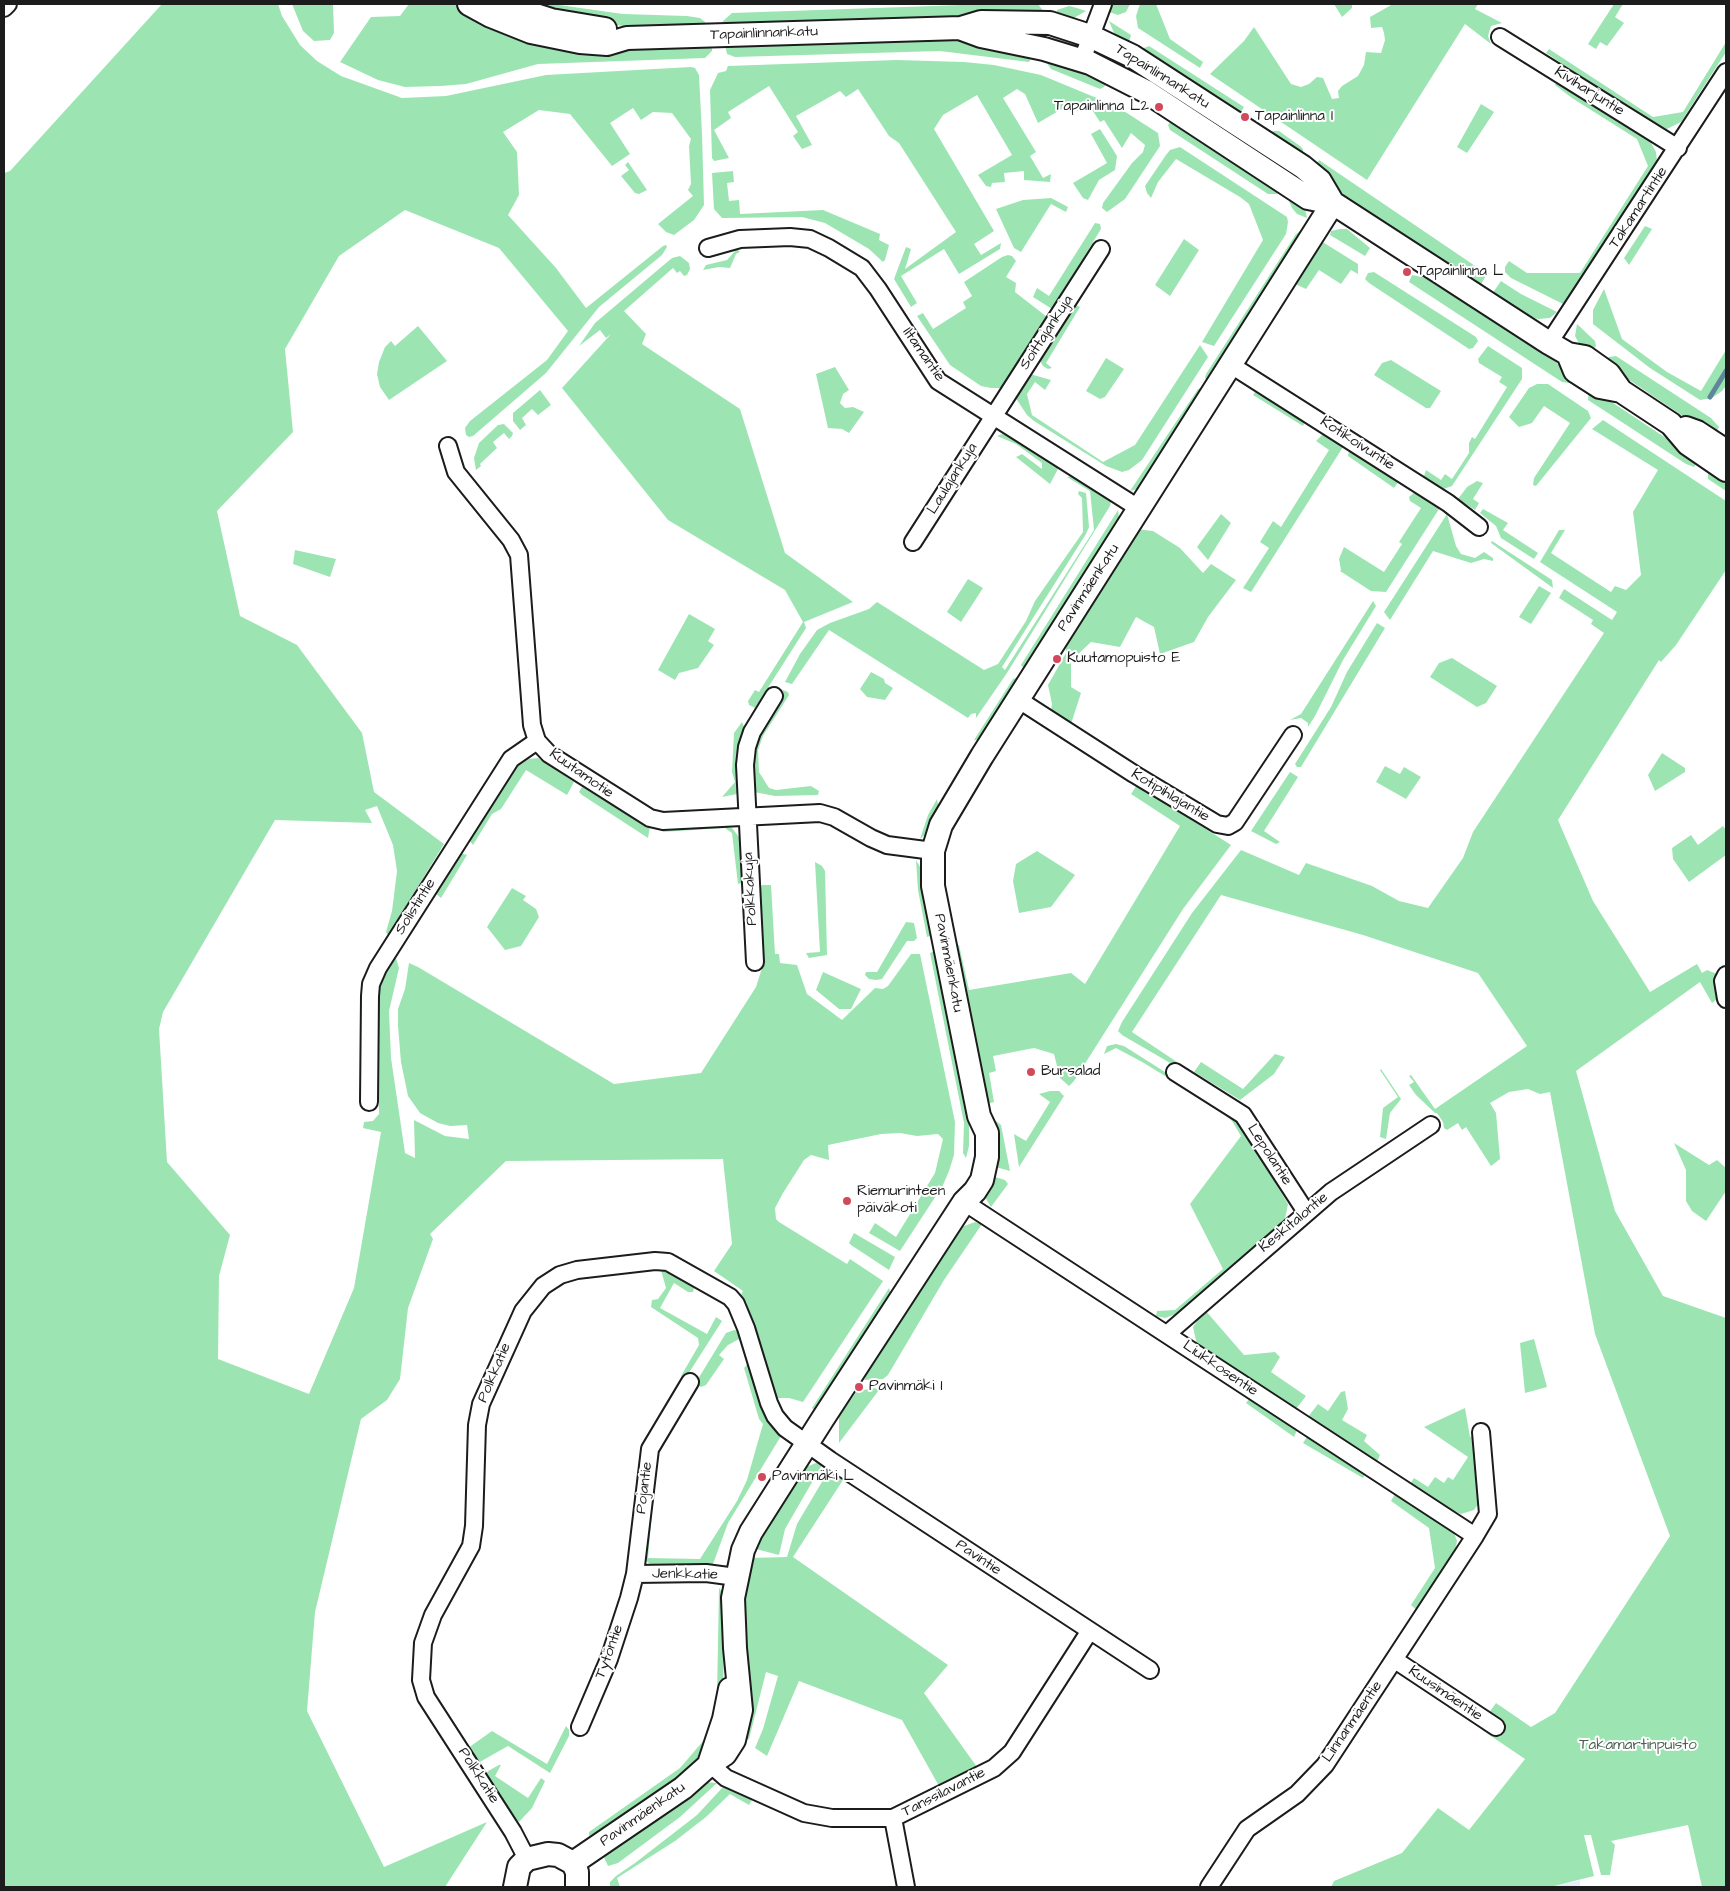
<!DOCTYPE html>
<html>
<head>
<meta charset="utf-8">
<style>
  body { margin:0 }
  #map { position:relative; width:1730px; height:1891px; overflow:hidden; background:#fff; font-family:"Architects Daughter",sans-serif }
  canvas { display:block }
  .frame { position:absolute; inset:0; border:5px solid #1c1c1c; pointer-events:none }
</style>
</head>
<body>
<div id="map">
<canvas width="1730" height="1891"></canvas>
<div class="frame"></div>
</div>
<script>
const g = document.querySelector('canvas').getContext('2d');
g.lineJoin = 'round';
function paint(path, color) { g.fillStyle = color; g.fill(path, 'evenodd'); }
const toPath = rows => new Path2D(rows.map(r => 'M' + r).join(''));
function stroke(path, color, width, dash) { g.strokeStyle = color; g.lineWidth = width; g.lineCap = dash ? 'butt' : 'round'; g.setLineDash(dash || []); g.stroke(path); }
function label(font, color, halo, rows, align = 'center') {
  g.font = font + ' "Architects Daughter",sans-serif'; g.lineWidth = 4; g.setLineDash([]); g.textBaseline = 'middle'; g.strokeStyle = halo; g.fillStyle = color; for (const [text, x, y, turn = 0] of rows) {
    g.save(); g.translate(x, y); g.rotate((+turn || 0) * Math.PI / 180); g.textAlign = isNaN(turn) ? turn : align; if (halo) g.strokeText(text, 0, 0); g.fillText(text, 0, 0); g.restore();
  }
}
paint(toPath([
  [1580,1880,1580,1887,1550,1887]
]), '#ecedfc');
paint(toPath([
  [162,4,278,4,282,16,300,45,317,61,341,76,402,98,446,96,546,75,691,67,695,68,699,75,702,134,704,205,694,220,674,235,666,232,658,224,693,196,688,190,691,184,689,146,691,139,672,113,653,112,641,120,633,108,610,123,630,154,612,166,570,114,539,110,503,132,517,152,519,195,508,215,556,268,586,308,663,246,666,245,667,247,662,255,599,307,546,373,473,436,469,437,466,435,465,428,470,421,547,360,568,331,499,248,405,210,339,256,285,349,293,432,217,511,240,616,297,645,362,733,374,792,444,844,388,935,386,932,392,911,397,871,393,845,377,806,365,810,372,823,275,820,163,1012,159,1029,167,1162,230,1235,219,1276,218,1359,309,1394,354,1288,381,1132,363,1128,364,1122,373,1121,379,1114,377,1000,383,976,395,955,399,968,389,1011,391,1058,405,1153,415,1158,414,1120,445,1136,469,1139,467,1125,450,1126,438,1123,420,1113,408,1096,401,1062,398,1026,398,1009,405,989,409,963,418,967,614,1084,701,1073,756,987,764,962,759,889,762,885,771,885,775,954,779,954,780,963,797,965,807,994,842,1020,875,988,883,989,888,986,911,954,920,954,955,1122,954,1155,949,1171,943,1185,900,1251,869,1233,875,1223,896,1237,935,1173,943,1139,938,1134,917,1136,900,1133,881,1134,828,1145,829,1160,811,1155,804,1160,783,1193,775,1208,776,1219,779,1222,847,1264,850,1259,883,1281,803,1402,789,1398,776,1398,746,1302,741,1295,743,1291,714,1271,732,1244,723,1159,506,1161,430,1234,433,1239,408,1308,400,1379,387,1400,361,1419,315,1612,307,1711,384,1867,487,1822,445,1887,4,1887,4,173,10,171],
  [292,4,333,4,334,33,330,40,314,41,303,31],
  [409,4,455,4,472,15,712,46,712,51,705,58,538,64,466,84,441,86,405,87,378,80,340,62,371,17,400,16],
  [518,4,552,4,623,14,687,16,700,18,710,26,624,26,584,21],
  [990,4,1038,4,1044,12,1044,17,723,27,723,21,732,13],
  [1112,4,1130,4,1126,12,1118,15,1109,12],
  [1140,4,1156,4,1170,39,1203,62,1200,68,1138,28,1136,16],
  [1334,4,1352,4,1352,8,1342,17],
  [1393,4,1478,4,1475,9,1502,23,1491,26,1488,36,1491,44,1465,24,1367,180,1210,74,1244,41,1254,27,1291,84,1301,87,1309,84,1317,77,1323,78,1332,99,1339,98,1338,91,1342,86,1358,76,1364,65,1366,52,1381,53,1385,40,1384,33,1382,27,1371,28,1370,17],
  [1614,4,1623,4,1615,17,1624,23,1607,46,1600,42,1596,49,1588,44],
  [1069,6,1077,8,1086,11,1072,19,1057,18,1057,10],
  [1109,21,1131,35,1128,46,1117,40],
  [930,38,973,41,1035,52,1029,62,940,51,735,57,727,54,725,45],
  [1726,42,1726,52,1681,122,1667,129,1654,125,1546,53,1549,49,1653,117,1683,112],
  [1149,46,1244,107,1237,119,1140,55,1144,48],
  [1048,56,1109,79,1104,87,1100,89,1051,69,1046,62],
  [896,60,964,62,994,65,1041,75,1116,106,1158,133,1160,146,1125,199,1107,212,1102,208,1103,203,1132,163,1143,152,1145,145,1131,133,1122,148,1104,120,1100,122,1089,105,1077,111,1072,103,1038,123,1025,94,1017,89,1003,98,1036,152,1030,156,1043,178,1051,174,1050,182,1024,180,1024,171,1004,173,1005,182,992,183,991,187,986,186,978,175,1012,155,977,95,943,115,934,129,994,231,974,244,981,255,1001,243,1000,249,959,274,944,249,901,276,917,303,911,307,894,279,906,247,911,249,905,269,956,232,899,143,889,136,858,89,846,97,840,91,796,116,812,145,802,149,793,136,798,132,769,86,728,112,731,118,714,130,729,158,714,161,712,158,710,90,718,73,726,71,728,66],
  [1557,81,1650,141,1656,152,1657,162,1565,305,1511,278,1505,272,1505,267,1509,261,1527,273,1580,273,1648,166,1637,139,1572,98,1555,85],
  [1481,104,1494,112,1467,153,1457,147],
  [1173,118,1281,189,1277,194,1268,194,1170,130,1168,125],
  [1100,129,1117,156,1115,170,1099,180,1088,200,1083,198,1073,183,1107,163,1091,134],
  [1273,131,1279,131,1300,146,1303,149,1303,154,1267,138],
  [1180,147,1287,217,1288,222,1286,234,1214,346,1202,342,1263,240,1249,204,1240,197,1176,159,1158,182,1151,198,1147,193,1145,186,1166,155,1170,150],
  [1319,160,1487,274,1480,286,1350,200,1314,168],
  [628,162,647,190,639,194,635,193,621,176,629,170,625,165],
  [733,171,734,182,727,183,729,201,739,200,740,214,823,210,880,234,879,240,889,245,885,260,883,262,869,249,825,223,802,217,722,218,714,209,712,173],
  [1291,196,1304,205,1307,218,1297,214,1292,208,1289,201],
  [1051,198,1068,207,1066,212,1051,204,1021,252,1014,248,996,209,1023,200],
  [1095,223,1100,224,1101,229,1052,309,1033,297,1037,288,1049,296],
  [1645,226,1652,229,1629,265,1624,258],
  [1303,229,1305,231,1210,381,1207,380,1205,378,1206,374,1296,234],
  [1340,229,1347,229,1370,248,1365,256,1330,235,1331,231],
  [1184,239,1199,250,1170,296,1155,285],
  [1321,241,1358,264,1358,274,1351,270,1341,284,1319,270,1306,289,1293,283],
  [737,249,740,252,736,254,730,268,719,267,703,270,706,265,727,260],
  [1008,255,1012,256,1016,261,1006,277,1016,283,1015,292,1047,317,1002,388,991,388,981,386,950,365,917,316,923,313,933,329,966,308,963,302,972,296,964,282,1002,257],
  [680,256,689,263,690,269,687,275,684,276,680,271,677,273,673,268,624,311,646,334,642,344,740,409,785,553,853,602,804,622,806,628,755,708,749,705,748,701,755,690,759,692,803,622,785,590,668,520,562,388,611,334,606,338,600,330,579,346,595,323,672,258],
  [1374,272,1476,337,1478,341,1473,348,1469,349,1369,283,1365,279,1368,273],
  [1412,275,1433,279,1550,357,1574,378,1569,383,1562,382,1409,282],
  [1501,281,1521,294,1557,312,1550,318,1538,319,1525,315,1492,294],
  [1604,289,1622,339,1667,372,1701,391,1726,350,1726,386,1722,391,1712,398,1700,400,1650,368,1593,324,1593,310],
  [1074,304,1080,307,1046,363,1052,368,1048,369,1043,366,1039,359],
  [1577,324,1595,341,1596,346,1591,354,1582,349,1575,336],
  [418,326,447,361,389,400,380,387,377,374,379,362,385,347,391,341,395,346],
  [1200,345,1208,357,1142,460,1129,470,1122,472,1106,466,1034,421,1027,415,1015,397,1030,374,1051,380,1045,390,1035,382,1027,394,1032,415,1103,462,1135,445],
  [1488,346,1522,368,1522,379,1452,486,1441,490,1423,479,1426,470,1441,480,1445,474,1452,479,1469,453,1469,443,1472,437,1475,439,1507,387,1499,382,1502,377,1479,363,1478,359],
  [1616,356,1711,418,1719,427,1714,437,1604,363,1609,357],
  [1106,358,1124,369,1105,397,1100,399,1086,391],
  [1391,360,1441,391,1430,408,1426,408,1374,375,1382,363],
  [835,367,849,390,843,394,840,403,845,408,853,407,864,412,849,433,842,429,828,428,816,374],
  [1537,384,1548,384,1588,411,1591,418,1536,486,1533,485,1534,478,1570,423,1544,406,1532,423,1519,427,1509,417,1529,388],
  [1589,387,1699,460,1694,467,1686,464,1588,400],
  [1201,388,1205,390,1141,488,1130,491,1198,389],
  [540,390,551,405,538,415,532,409,522,418,526,425,520,430,513,421,513,413],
  [1256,391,1305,422,1303,426,1253,395],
  [1603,420,1726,501,1726,570,1676,645,1661,662,1659,660,1558,820,1593,901,1650,992,1697,964,1702,973,1707,970,1717,974,1715,984,1717,999,1712,1003,1700,982,1576,1071,1615,1211,1663,1296,1726,1318,1726,1887,1702,1887,1688,1825,1611,1841,1615,1845,1610,1875,1601,1875,1591,1835,1584,1835,1594,1876,1550,1887,1331,1887,1334,1881,1402,1853,1438,1808,1469,1830,1525,1759,1482,1730,1492,1718,1488,1714,1496,1703,1531,1727,1555,1713,1670,1536,1595,1334,1550,1092,1540,1094,1528,1089,1509,1092,1490,1103,1496,1113,1500,1159,1491,1166,1466,1127,1462,1130,1458,1123,1447,1130,1444,1128,1443,1122,1437,1113,1435,1113,1416,1095,1409,1085,1414,1082,1409,1076,1411,1075,1435,1109,1527,1046,1478,973,1363,935,1221,895,1132,1032,1180,1064,1177,1067,1122,1035,1118,1031,1122,1022,1192,913,1241,850,1299,875,1306,863,1372,886,1399,901,1428,908,1463,858,1473,832,1604,633,1591,624,1593,620,1559,598,1564,589,1612,620,1617,612,1540,562,1559,530,1565,530,1551,553,1611,592,1615,586,1626,590,1641,575,1633,512,1658,470,1592,429],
  [504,424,513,433,512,436,509,439,504,433,493,442,497,448,480,464,481,466,476,470,474,458,479,443,498,425],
  [1324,433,1343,447,1251,592,1243,588,1269,548,1260,542,1273,521,1281,527,1329,450,1316,441],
  [1002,434,1006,435,1059,467,1050,484,1016,457,1022,454,1042,469,1042,463,1016,444,997,436],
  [1349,450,1399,481,1394,488,1348,456],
  [1708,469,1726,477,1726,491,1708,479],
  [1072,476,1107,498,1111,501,1110,506,1007,673,976,718,976,713,971,714,968,718,829,630,792,684,785,682,800,654,817,630,830,623,869,609,877,602,984,670,998,664,1026,621,1035,601,1083,532,1082,498,1078,494,1079,491,1086,493,1089,527,1086,534,1002,667,1005,670,1094,530,1090,491,1067,477],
  [1477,481,1483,483,1473,499,1479,503,1475,510,1458,499,1467,487],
  [1416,491,1439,507,1439,509,1386,592,1371,591,1340,571,1341,570,1339,559,1344,547,1384,572,1402,544,1399,542,1421,508,1410,501,1409,497],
  [1483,509,1508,523,1503,530,1538,553,1534,559,1501,538,1496,526,1480,513],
  [1118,510,1120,524,1026,671,1021,665],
  [1221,514,1231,523,1208,560,1197,547],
  [1447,514,1456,546,1461,554,1475,558,1484,552,1493,558,1493,561,1484,559,1471,563,1433,551,1390,620,1384,612],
  [1136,529,1153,531,1180,548,1203,573,1211,564,1236,580,1208,617,1194,642,1160,654,1154,627,1136,617,1120,647,1091,642,1071,661,1071,687,1081,693,1071,724,1051,711,1052,704,1048,685,1066,653,1065,641],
  [1492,541,1552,580,1553,588,1491,543],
  [295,550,336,559,330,577,293,564],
  [968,579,983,588,961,622,947,612],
  [1539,586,1551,593,1531,624,1519,617],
  [1373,601,1376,606,1343,660,1315,716,1308,727,1308,723,1301,718,1290,720,1301,714],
  [689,614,715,629,708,641,714,645,698,668,679,673,675,680,658,670],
  [1377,623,1385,628,1301,767,1297,767,1295,764,1331,707,1347,672],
  [1452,658,1497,686,1486,703,1477,707,1430,677,1439,663],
  [871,672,884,679,885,683,893,688,885,700,867,697,860,689],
  [1018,677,1022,679,984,739,974,740,1013,679],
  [783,690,788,692,789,695,763,736,758,750,759,772,769,788,776,790,811,786,819,791,818,795,775,796,754,792,754,745],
  [742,722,744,727,736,756,737,794,722,797,735,782,732,772,734,733],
  [1662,753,1685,768,1685,772,1655,791,1648,775],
  [538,758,574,782,567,795,526,770,501,809,492,814,473,845,468,839,514,769,529,759],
  [1385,766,1400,774,1404,767,1421,777,1406,799,1376,782],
  [1290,772,1298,777,1264,831,1280,842,1276,844,1251,831],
  [1137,785,1231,845,1183,909,1074,1081,1069,1086,1060,1078,1054,1054,1034,1048,993,1056,996,1071,989,1073,994,1102,986,1104,953,946,959,945,969,990,1071,973,1085,984,1180,826,1131,794],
  [582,787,639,822,650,826,648,838,582,795,579,792],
  [937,799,939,809,928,832,920,839,928,815],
  [718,825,732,828,739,837,742,883,738,884,732,833,725,828,662,832,665,828],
  [1723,826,1726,830,1726,855,1689,882,1673,859,1672,848,1691,835,1698,845],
  [1037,851,1075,875,1051,907,1019,913,1013,881,1016,864],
  [460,853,467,855,441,898,435,893],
  [916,860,923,872,933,935,927,937,918,890],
  [815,862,822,866,825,871,827,955,809,958,806,953,820,952],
  [512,888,526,896,523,900,536,909,539,917,521,946,505,950,487,927],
  [906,922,914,923,917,938,914,941,907,941,882,979,876,980,869,979,865,975,866,972,877,972],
  [937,950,969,1110,969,1146,966,1158,963,1153,964,1123,930,953],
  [823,972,861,989,851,1009,839,1009,816,990],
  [1116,1044,1124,1046,1228,1112,1240,1123,1288,1204,1285,1219,1185,1308,1176,1314,1165,1318,1156,1316,1157,1311,1175,1310,1223,1269,1190,1204,1241,1136,1232,1121,1221,1111,1144,1063,1116,1048,1104,1054,1107,1046],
  [1275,1054,1285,1057,1274,1074,1240,1100,1194,1072,1201,1062,1243,1089],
  [1381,1069,1401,1099,1390,1113,1386,1139,1380,1137,1383,1108,1398,1097,1380,1070],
  [1050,1091,1059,1091,1064,1096,1019,1167,1014,1134,1026,1141,1050,1102,1039,1094],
  [996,1121,1001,1125,1010,1171,992,1166,990,1124],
  [1674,1143,1709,1165,1717,1160,1726,1168,1726,1191,1706,1221,1692,1211,1686,1201,1686,1170],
  [992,1176,1005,1180,1008,1184,991,1207,985,1197,986,1188],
  [975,1222,982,1224,944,1280,888,1375,883,1379,864,1380,865,1378,860,1375,959,1228],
  [854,1233,895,1257,889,1270,851,1245,849,1243],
  [661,1270,671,1273,694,1288,693,1292,688,1292,674,1283,660,1308,707,1334,716,1317,722,1321,685,1379,681,1376,699,1345,698,1338,651,1307,652,1300,658,1299,666,1288],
  [889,1288,892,1297,817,1412,812,1408],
  [1205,1310,1244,1355,1275,1352,1280,1357,1271,1372,1306,1396,1296,1409,1197,1345,1193,1327],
  [734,1330,739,1331,741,1338,728,1345,719,1355,724,1359,706,1385,701,1387,695,1384,726,1333],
  [1534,1339,1547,1387,1525,1393,1520,1343],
  [749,1362,769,1422,781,1436,728,1523,713,1564,651,1565,645,1560,644,1553,648,1511,652,1512,648,1558,700,1559,737,1501,747,1480,763,1424,759,1419,744,1368],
  [875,1388,879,1390,839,1443,839,1416,857,1391],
  [1345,1391,1348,1409,1342,1420,1367,1435,1364,1441,1380,1455,1377,1462,1308,1417,1318,1404,1328,1411,1341,1392],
  [1250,1398,1297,1430,1294,1437,1246,1403],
  [1465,1408,1470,1437,1475,1435,1481,1500,1474,1510,1461,1514,1446,1508,1410,1484,1414,1478,1428,1487,1435,1477,1444,1483,1448,1477,1453,1480,1468,1457,1424,1427],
  [1307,1437,1365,1474,1363,1478,1303,1443],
  [816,1463,822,1465,785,1529,779,1555,756,1549,758,1535,801,1469],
  [829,1470,843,1480,793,1557,948,1665,924,1693,977,1767,939,1786,902,1720,799,1681,767,1756,755,1748,763,1729,778,1676,766,1672,749,1739,745,1740,741,1617,749,1558,787,1557,797,1524],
  [1395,1494,1447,1528,1454,1533,1457,1541,1454,1556,1418,1611,1411,1605,1435,1568,1429,1528,1391,1501],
  [719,1588,725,1595,723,1696,711,1722,717,1696],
  [566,1726,569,1730,569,1736,550,1773,508,1746,478,1763,468,1748,492,1731,547,1764],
  [710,1733,704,1752,681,1777,617,1822,589,1836,589,1832,680,1768],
  [499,1765,501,1765,495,1776,528,1798,541,1778,545,1781,532,1808,519,1822,506,1807,486,1775,488,1771],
  [705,1782,717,1783,680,1817,618,1863,608,1866,604,1857,626,1838],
  [723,1787,752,1800,749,1805,730,1794,706,1817,675,1841,617,1878,620,1887,610,1887,610,1882,616,1876,635,1863,697,1815]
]), '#9ce5b3');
stroke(toPath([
  [1710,397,1726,371]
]), '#5f8699', 5);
const street = toPath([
  [4,8,8,4],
  [1500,37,1678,148],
  [1082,60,1103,4],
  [708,248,740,239,790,237,810,239,829,248,862,268,878,289,938,381,1140,509],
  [1549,343,1726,72],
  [1231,365,1448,503,1479,527],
  [448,446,456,472,511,540,519,555,532,725,537,741,549,754,650,818,663,821,820,813,834,817,871,838,887,845,933,851],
  [913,542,1101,249],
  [1019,700,1134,774,1217,824,1228,826,1235,822,1293,735],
  [755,962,745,765,747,747,752,732,774,696],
  [1726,975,1723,981,1726,999],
  [1175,1072,1243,1115,1306,1212],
  [369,1102,370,996,371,984,378,968,511,759,537,741],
  [964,1202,1475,1536],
  [1167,1334,1331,1192,1431,1125],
  [635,1574,706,1573,736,1577],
  [1395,1660,1496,1727],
  [580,1727,609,1659,629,1598,635,1574,650,1449,690,1382],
  [710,1764,726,1778,804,1813,832,1818,893,1818,994,1768,1012,1752,1089,1632],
  [893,1818,906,1887],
  [527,1859,513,1832,426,1697,421,1680,423,1643,433,1615,471,1546,474,1526,477,1425,481,1404,523,1311,543,1286,560,1275,577,1270,655,1261,668,1262,730,1297,736,1304,746,1328,769,1403,775,1416,785,1428,830,1460,1150,1670],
  [1209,1887,1247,1829,1297,1794,1325,1765,1475,1536,1488,1514,1481,1432]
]);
const secondary = toPath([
  [469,4,491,16,531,32,580,42,607,44,627,38,961,28,981,22,1050,23,1090,36,1132,56,1303,167,1320,181,1333,203],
  [501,4,551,20,605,29],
  [962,29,981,36,1044,49,1090,63,1145,91,1308,198,1333,203,1549,343,1568,354,1585,357,1609,374,1621,391,1671,424,1688,444,1726,470],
  [1568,354,1575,371,1600,387,1621,391],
  [1686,428,1697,432,1726,451],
  [710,1761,724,1719,730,1689],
  [573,1863,683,1788,710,1764,725,1754,734,1740,741,1710,735,1648,733,1598,743,1550,751,1532,822,1420,964,1202,975,1191,982,1180,987,1157,987,1133,979,1116,933,886,933,851,941,825,982,756,1333,203],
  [515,1887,519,1867,527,1859,548,1854,558,1855,573,1863,577,1872,577,1887]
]);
stroke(street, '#1c1c1c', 20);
stroke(secondary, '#1c1c1c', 26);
stroke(street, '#fff', 16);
stroke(secondary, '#fff', 22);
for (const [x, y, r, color] of [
  [1159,107,5,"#d1495b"],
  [1245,117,5,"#d1495b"],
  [1407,272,5,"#d1495b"],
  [1057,659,5,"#d1495b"],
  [1031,1072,5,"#d1495b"],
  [847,1201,5,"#d1495b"],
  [859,1387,5,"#d1495b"],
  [762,1477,5,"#d1495b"]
]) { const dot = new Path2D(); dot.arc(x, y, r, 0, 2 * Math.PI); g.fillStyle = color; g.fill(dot); stroke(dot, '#fff', 2); }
label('15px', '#1c1c1c', '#fff', [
  ["Tapainlinnankatu",764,34,-2],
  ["Tapainlinnankatu",1162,77,32],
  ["Kiviharjuntie",1589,92,32],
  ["Takamartintie",1639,208,-57],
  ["Soittajankuja",1047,333,-57],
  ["Iltamantie",923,355,55],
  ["Kotikoivuntie",1357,444,33],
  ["Laulajankuja",953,479,-58],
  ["Pavinmäenkatu",1089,588,-57],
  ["Kuutamotie",581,774,35],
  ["Kotipihlajantie",1170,796,31],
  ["Polkkakuja",751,889,-93],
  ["Solistintie",416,907,-58],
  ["Pavinmäenkatu",948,963,79],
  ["Lepolantie",1269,1155,57],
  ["Keskitalontie",1294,1223,-40],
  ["Liukkosentie",1220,1369,34],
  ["Polkkatie",495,1373,-67],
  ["Pojantie",645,1488,-83],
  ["Pavintie",978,1558,34],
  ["Jenkkatie",685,1575,1],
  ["Tytöntie",610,1652,-70],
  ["Kuusimäentie",1445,1694,34],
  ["Linnanmäentie",1353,1722,-56],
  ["Polkkatie",478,1776,57],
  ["Tanssilavantie",944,1793,-27],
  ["Pavinmäenkatu",643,1815,-35]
]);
label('15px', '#1c1c1c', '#fff', [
  ["Tapainlinna L2",1149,107,"right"],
  ["Tapainlinna I",1255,117],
  ["Tapainlinna L",1417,272],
  ["Kuutamopuisto E",1067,659],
  ["Bursalad",1041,1072],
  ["Riemurinteen",857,1192],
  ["päiväkoti",857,1209],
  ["Pavinmäki I",869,1387],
  ["Pavinmäki L",772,1477]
], 'left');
label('15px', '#496251', '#fff', [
  ["Takamartinpuisto",1638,1746]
]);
</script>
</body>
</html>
